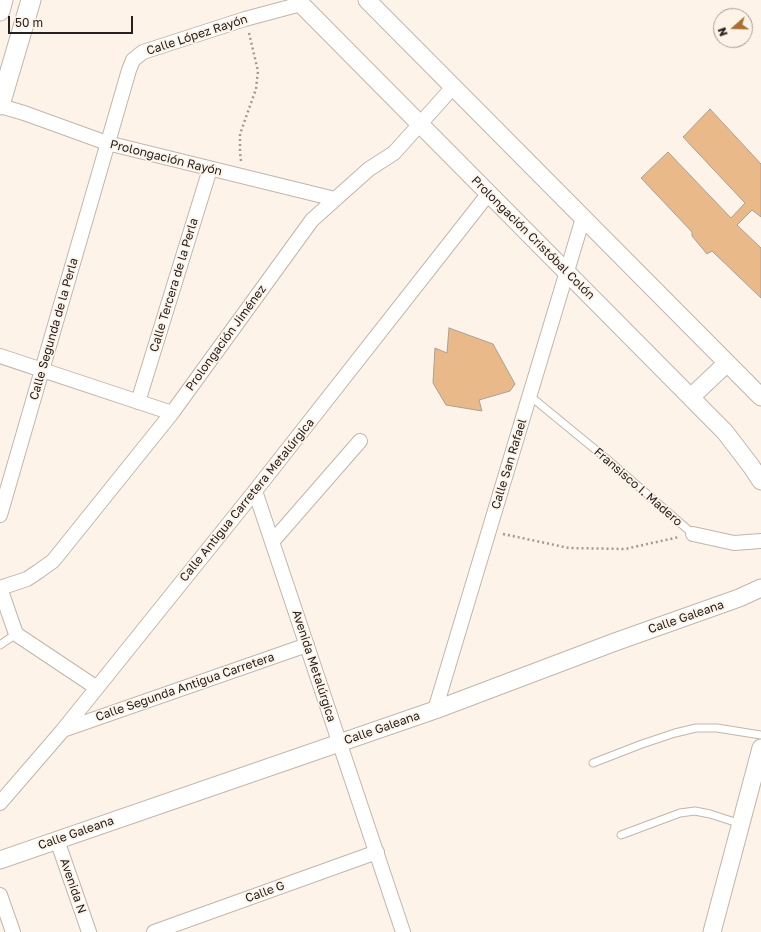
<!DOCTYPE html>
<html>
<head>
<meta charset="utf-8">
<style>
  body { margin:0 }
  #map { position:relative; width:761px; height:932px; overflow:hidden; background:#fef3e9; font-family:"Golos Text",sans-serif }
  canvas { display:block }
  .north { position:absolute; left:713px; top:8px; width:40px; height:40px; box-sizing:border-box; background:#fef3e9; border:1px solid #a79f98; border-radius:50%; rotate:250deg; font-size:11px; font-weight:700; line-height:16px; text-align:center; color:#25211e }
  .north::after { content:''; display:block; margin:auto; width:14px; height:18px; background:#ab7030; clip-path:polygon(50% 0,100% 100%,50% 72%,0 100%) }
  .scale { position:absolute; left:8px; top:16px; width:125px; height:18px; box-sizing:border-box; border:2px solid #25211e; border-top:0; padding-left:5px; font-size:12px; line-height:14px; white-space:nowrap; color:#25211e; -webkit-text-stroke:3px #fef3e9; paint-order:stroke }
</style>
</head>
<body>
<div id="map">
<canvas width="761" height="932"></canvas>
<div class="north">N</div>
<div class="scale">50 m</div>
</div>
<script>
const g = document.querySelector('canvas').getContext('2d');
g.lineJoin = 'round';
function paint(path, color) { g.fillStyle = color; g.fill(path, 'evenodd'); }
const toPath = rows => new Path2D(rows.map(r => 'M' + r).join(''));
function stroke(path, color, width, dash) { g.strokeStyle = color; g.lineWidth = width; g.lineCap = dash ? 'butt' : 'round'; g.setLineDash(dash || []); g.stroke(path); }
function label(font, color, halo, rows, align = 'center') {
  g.font = font + ' "Golos Text",sans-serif'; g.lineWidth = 3.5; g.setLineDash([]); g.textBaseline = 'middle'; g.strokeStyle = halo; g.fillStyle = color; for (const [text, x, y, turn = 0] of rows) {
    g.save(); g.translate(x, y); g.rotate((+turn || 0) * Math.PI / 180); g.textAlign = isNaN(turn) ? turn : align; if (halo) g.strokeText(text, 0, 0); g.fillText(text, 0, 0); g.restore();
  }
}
const building = toPath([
  [710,109,761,164,761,217,752,210,737,225,761,248,761,298,712,251,707,254,692,236,692,232,641,178,668,152,731,218,745,203,683,137,710,109],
  [449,328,493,344,515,384,510,391,479,400,482,411,446,405,433,383,435,348,447,353,449,328]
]);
paint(building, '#e9b98a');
stroke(building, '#aaa096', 1);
const service = toPath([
  [530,396,608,460,693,534],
  [0,645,16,634],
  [593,763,642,744,675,733,696,728,717,728,761,735],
  [621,835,680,813,695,811,710,814,741,824]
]);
const minor = toPath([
  [0,106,24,113,107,143,335,199],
  [0,356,172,413],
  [138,402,210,169],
  [255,491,403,932],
  [0,515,129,70,133,60,143,52,245,19,301,4],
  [693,534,734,543,761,541],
  [272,542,360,441],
  [0,588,27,579,39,571,53,561,172,413,312,220,369,169,394,153,453,87],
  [0,588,16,634,97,688],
  [435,710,583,218],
  [63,730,307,645],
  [0,803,63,730,255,491,489,193],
  [57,840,89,932],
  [0,895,13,932],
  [154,932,377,852]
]);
const tertiary = toPath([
  [297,0,725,432,751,466,761,481],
  [367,0,761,397],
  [691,397,727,363],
  [0,860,435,710,615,642,739,598,761,588],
  [712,932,761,748]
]);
const secondary = toPath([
  [0,11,3,0],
  [0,105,31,0]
]);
stroke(service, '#c0b6ac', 9);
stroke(minor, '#c0b6ac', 16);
stroke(tertiary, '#c0b6ac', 19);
stroke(secondary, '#c0b6ac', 21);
stroke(toPath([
  [241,161,240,152,240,134,256,89,258,71,249,33],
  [503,534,569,548,625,549,679,537]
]), '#a29a93', 2.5, [2, 3]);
stroke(service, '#fff', 7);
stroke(minor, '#fff', 14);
stroke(tertiary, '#fff', 17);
stroke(secondary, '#fff', 19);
label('12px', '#25211e', '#fef3e9', [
  ["Calle López Rayón",197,35,-18],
  ["Prolongación Rayón",166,158,14],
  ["Prolongación Cristóbal Colón",533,238,45],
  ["Calle Tercera de la Perla",174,285,-73],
  ["Calle Segunda de la Perla",54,329,-74],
  ["Prolongación Jiménez",226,338,-54],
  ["Calle San Rafael",509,464,-73],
  ["Fransisco I. Madero",638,487,41],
  ["Calle Antigua Carretera Metalúrgica",247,500,-51],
  ["Calle Galeana",686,617,-19],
  ["Avenida Metalúrgica",314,666,72],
  ["Calle Segunda Antigua Carretera",185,687,-19],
  ["Calle Galeana",382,728,-19],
  ["Calle Galeana",76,833,-19],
  ["Avenida N",73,886,71],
  ["Calle G",265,892,-20]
]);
</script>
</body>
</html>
